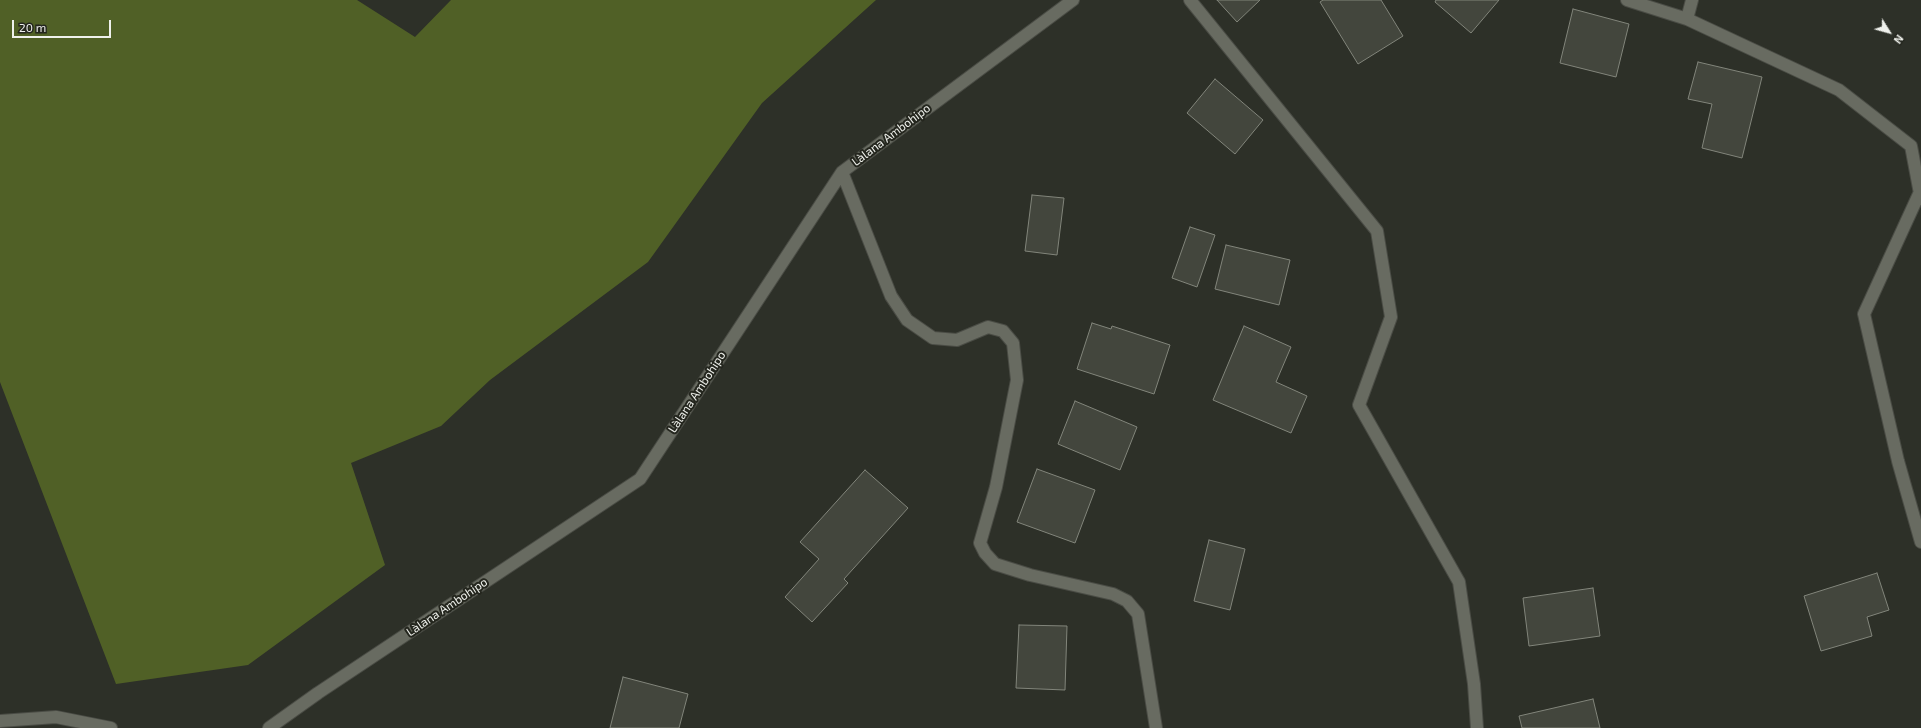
<!DOCTYPE html>
<html>
<head>
<meta charset="utf-8">
<style>
  body { margin:0 }
  #map { position:relative; width:1921px; height:728px; overflow:hidden; background:#2d3028; font-family:"Exo 2",sans-serif }
  canvas { display:block }
  .north { position:absolute; left:1869px; top:12px; width:40px; height:40px; -webkit-text-stroke:3px #24261e; paint-order:stroke; rotate:127deg; font-size:11px; font-weight:700; line-height:16px; text-align:center; color:#eff1ec }
  .north::after { content:''; display:block; margin:auto; width:14px; height:18px; background:#eff1ec; clip-path:polygon(50% 0,100% 100%,50% 72%,0 100%) }
  .scale { position:absolute; left:12px; top:20px; width:99px; height:18px; box-sizing:border-box; border:2px solid #eff1ec; border-top:0; padding-left:5px; font-size:12px; line-height:14px; white-space:nowrap; color:#eff1ec; -webkit-text-stroke:3px #24261e; paint-order:stroke }
</style>
</head>
<body>
<div id="map">
<canvas width="1921" height="728"></canvas>
<div class="north">N</div>
<div class="scale">20 m</div>
</div>
<script>
const g = document.querySelector('canvas').getContext('2d');
g.lineJoin = 'round';
function paint(path, color) { g.fillStyle = color; g.fill(path, 'evenodd'); }
const toPath = rows => new Path2D(rows.map(r => 'M' + r).join(''));
function stroke(path, color, width, dash) { g.strokeStyle = color; g.lineWidth = width; g.lineCap = dash ? 'butt' : 'round'; g.setLineDash(dash || []); g.stroke(path); }
function label(font, color, halo, rows, align = 'center') {
  g.font = font + ' "Exo 2",sans-serif'; g.lineWidth = 4; g.setLineDash([]); g.textBaseline = 'middle'; g.strokeStyle = halo; g.fillStyle = color; for (const [text, x, y, turn = 0] of rows) {
    g.save(); g.translate(x, y); g.rotate((+turn || 0) * Math.PI / 180); g.textAlign = isNaN(turn) ? turn : align; if (halo) g.strokeText(text, 0, 0); g.fillText(text, 0, 0); g.restore();
  }
}
paint(toPath([
  [0,0,357,0,415,37,451,0,876,0,762,103,648,262,490,380,441,426,351,463,385,565,248,665,116,684,0,382]
]), '#506026');
const building = toPath([
  [1217,0,1260,0,1237,22,1217,0],
  [1323,0,1381,0,1403,36,1358,64,1320,2,1323,0],
  [1436,0,1499,0,1471,33,1435,2,1436,0],
  [1573,9,1629,24,1616,77,1560,63,1573,9],
  [1698,62,1762,77,1742,158,1702,148,1712,104,1688,99,1698,62],
  [1215,79,1263,120,1235,154,1187,113,1215,79],
  [1032,195,1064,198,1057,255,1025,251,1032,195],
  [1190,227,1215,235,1197,287,1172,278,1190,227],
  [1226,245,1290,260,1279,305,1215,289,1226,245],
  [1092,323,1111,329,1112,326,1170,345,1154,394,1077,369,1092,323],
  [1244,326,1291,347,1276,382,1307,396,1291,433,1213,400,1244,326],
  [1075,401,1137,427,1120,470,1058,444,1075,401],
  [1037,469,1095,490,1075,543,1017,522,1037,469],
  [865,470,908,508,844,579,848,583,812,622,785,597,819,559,800,542,865,470],
  [1209,540,1245,549,1230,610,1194,601,1209,540],
  [1877,573,1889,610,1867,617,1872,636,1821,651,1804,596,1877,573],
  [1593,588,1600,636,1529,646,1523,598,1593,588],
  [1019,625,1067,626,1065,690,1016,688,1019,625],
  [623,677,688,694,679,728,610,728,623,677],
  [1593,699,1600,728,1522,728,1519,716,1593,699]
]);
paint(building, '#43463d');
stroke(building, '#82857b', 1);
const minor = toPath([
  [1190,0,1377,231,1391,317,1359,405,1459,582,1474,684,1477,728],
  [1627,0,1687,19,1839,90,1911,146,1921,199],
  [1687,19,1692,0],
  [842,172,891,296,907,320,933,338,957,340,988,327,1003,331,1013,343,1017,380,996,487,980,543,985,553,995,564,1030,575,1113,594,1127,601,1138,614,1156,728],
  [1919,194,1864,314,1898,461,1921,542],
  [0,721,56,717,111,728],
  [269,728,318,693,640,479,842,172,1073,0]
]);
stroke(minor, '#4a4c45', 14);
stroke(minor, '#686b61', 12);
label('12px', '#eff1ec', '#24261e', [
  ["Làlana Ambohipo",891,135,-37],
  ["Làlana Ambohipo",697,392,-57],
  ["Làlana Ambohipo",447,607,-34]
]);
</script>
</body>
</html>
